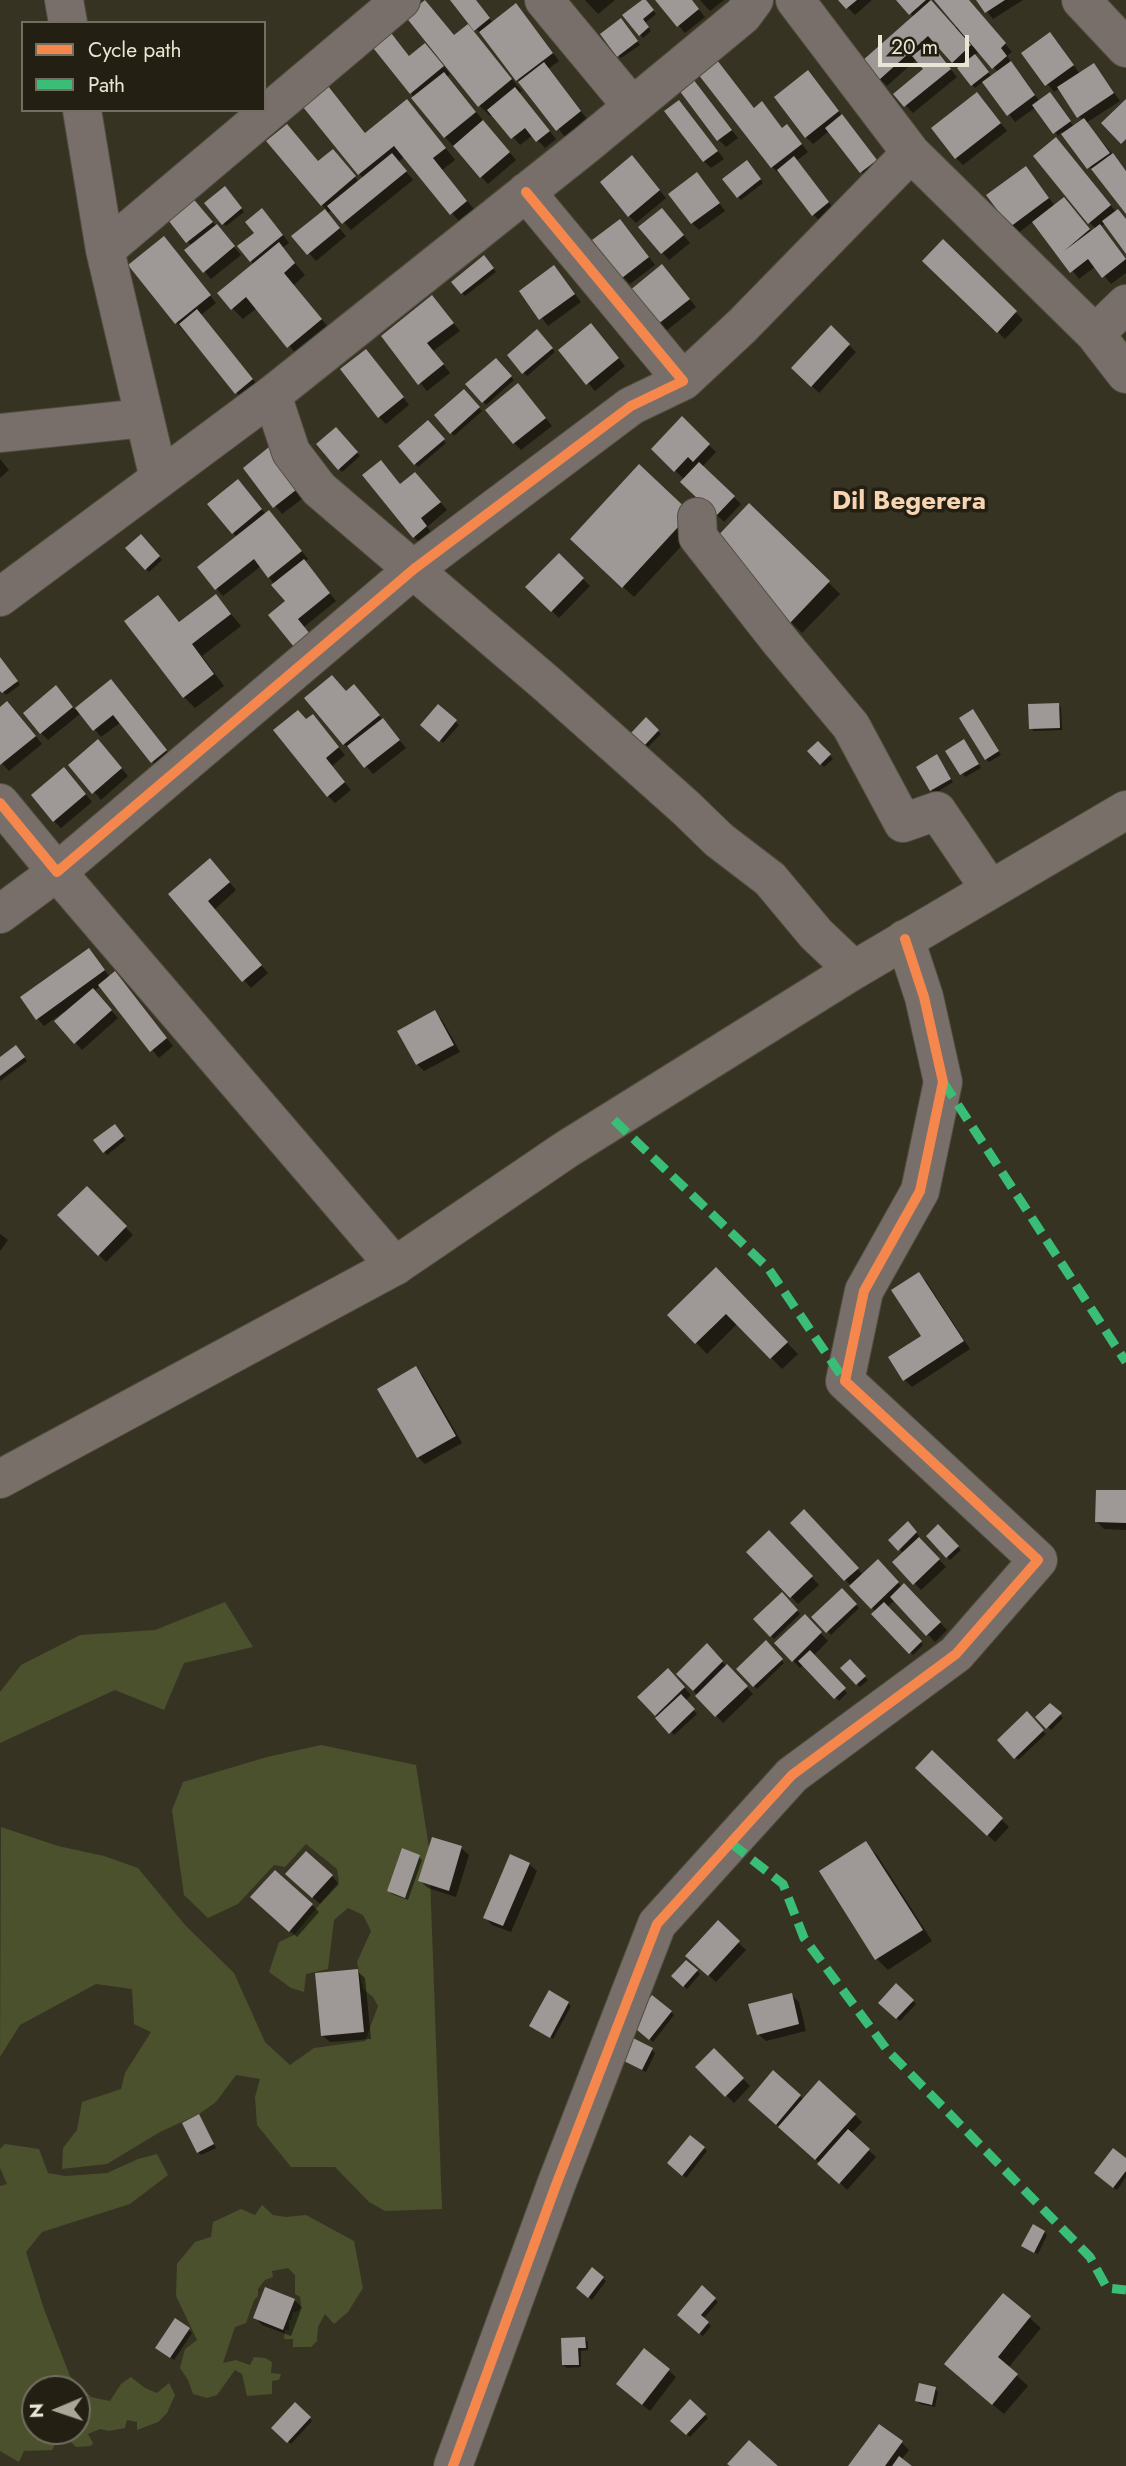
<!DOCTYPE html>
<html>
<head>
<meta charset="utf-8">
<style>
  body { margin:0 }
  #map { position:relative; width:1126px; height:2466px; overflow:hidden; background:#373322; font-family:Jost,sans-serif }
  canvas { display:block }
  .legend { position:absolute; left:21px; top:21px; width:245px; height:91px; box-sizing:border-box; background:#231f12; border:2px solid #736f60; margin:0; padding:9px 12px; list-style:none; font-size:21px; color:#eae6d4 }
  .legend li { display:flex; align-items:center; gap:14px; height:35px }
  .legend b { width:35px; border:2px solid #736f60 }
  .north { position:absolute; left:21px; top:2375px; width:70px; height:70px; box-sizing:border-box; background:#231f12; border:2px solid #736f60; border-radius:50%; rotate:268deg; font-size:19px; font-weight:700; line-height:28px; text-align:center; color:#eae6d4 }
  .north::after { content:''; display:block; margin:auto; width:24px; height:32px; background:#aba796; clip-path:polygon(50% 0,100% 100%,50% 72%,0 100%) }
  .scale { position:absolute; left:878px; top:35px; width:91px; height:32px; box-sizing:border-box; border:4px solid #eae6d4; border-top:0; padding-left:9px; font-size:21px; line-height:24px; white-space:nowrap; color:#eae6d4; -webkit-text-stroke:5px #231f12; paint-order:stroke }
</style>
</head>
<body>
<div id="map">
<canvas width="1126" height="2466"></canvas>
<ul class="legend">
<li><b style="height:9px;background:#f5874c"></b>Cycle path</li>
<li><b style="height:9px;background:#3abd76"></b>Path</li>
</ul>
<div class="north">N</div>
<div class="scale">20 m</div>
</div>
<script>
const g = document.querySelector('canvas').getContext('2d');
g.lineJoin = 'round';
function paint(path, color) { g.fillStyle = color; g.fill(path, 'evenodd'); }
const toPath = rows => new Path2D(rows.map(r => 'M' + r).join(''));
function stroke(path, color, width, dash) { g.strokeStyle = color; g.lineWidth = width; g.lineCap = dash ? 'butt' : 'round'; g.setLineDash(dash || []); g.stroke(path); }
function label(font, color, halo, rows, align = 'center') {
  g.font = font + ' Jost,sans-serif'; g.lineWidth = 7; g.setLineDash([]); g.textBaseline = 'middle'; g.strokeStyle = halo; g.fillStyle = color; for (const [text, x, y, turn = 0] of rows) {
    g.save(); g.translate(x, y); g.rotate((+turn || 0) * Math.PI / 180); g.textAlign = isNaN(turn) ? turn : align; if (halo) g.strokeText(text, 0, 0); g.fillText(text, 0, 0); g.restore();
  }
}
paint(toPath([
  [225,1602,253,1647,184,1663,164,1710,115,1690,0,1743,0,1692,21,1665,80,1635,155,1630],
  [321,1745,416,1765,429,1848,442,2209,385,2211,369,2202,335,2167,291,2167,257,2125,255,2097,260,2079,236,2075,216,2102,199,2114,160,2132,107,2164,62,2169,63,2148,77,2130,82,2102,121,2089,125,2073,151,2032,134,2024,132,1989,96,1984,20,2025,0,2057,1,1827,58,1846,104,1856,138,1868,185,1925,234,1973,265,2042,290,2065,314,2048,365,2041,378,2006,373,1997,363,1989,357,1962,371,1931,363,1915,348,1908,334,1920,328,1969,306,1974,304,1992,291,1988,269,1972,279,1942,294,1935,339,1881,337,1869,306,1844,285,1867,274,1865,238,1904,208,1918,184,1895,172,1810,183,1782,267,1757],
  [5,2144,39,2149,48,2173,65,2176,107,2173,138,2159,157,2154,168,2175,130,2204,42,2232,26,2252,44,2309,70,2376,91,2397,110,2401,121,2384,131,2377,145,2388,157,2393,169,2383,175,2395,167,2413,158,2422,137,2430,137,2422,127,2420,125,2428,109,2431,100,2429,88,2434,93,2443,91,2446,76,2447,65,2436,56,2443,52,2450,24,2451,19,2462,0,2451,0,2186,7,2184,0,2168,0,2149],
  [77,2389,77,2431,35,2431,35,2389],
  [262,2205,273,2215,286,2217,306,2215,354,2241,363,2288,348,2312,334,2324,325,2314,318,2327,317,2341,311,2347,293,2347,293,2339,284,2339,285,2330,289,2330,289,2320,291,2320,293,2312,299,2311,301,2304,300,2297,295,2294,295,2275,288,2268,272,2271,273,2277,265,2280,258,2289,258,2296,254,2300,246,2323,235,2327,223,2363,236,2360,250,2365,254,2357,265,2358,272,2362,271,2373,281,2374,279,2380,272,2381,272,2394,247,2396,242,2374,235,2370,217,2395,207,2398,193,2394,188,2380,180,2368,185,2349,197,2340,176,2296,177,2264,195,2242,211,2237,213,2222,241,2209,255,2215]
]), '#4b512c');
paint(toPath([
  [453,0,475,0,493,23,523,13,559,61,548,69,587,119,565,137],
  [585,0,615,0,598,14],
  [657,0,691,0,705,17,685,33],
  [700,0,724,0,710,11],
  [840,0,872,0,855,15],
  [898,0,930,0,955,28,957,26,939,0,968,0,1012,52,1007,56,1040,102,1053,98,1074,127,1083,121,1060,88,1054,92,1023,53,1057,41,1080,74,1094,65,1120,101,1086,123,1126,170,1126,212,1062,132,1058,136,1036,107,1015,122,984,81,975,88,936,42,931,46,957,77,913,113,895,94,926,69,917,59,887,86,880,79,914,17],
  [979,51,998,72,992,77,974,56],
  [978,0,1023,0,993,19],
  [647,3,656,14,645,23,651,31,643,38,625,16],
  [624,23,640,45,621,58,618,55],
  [468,26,522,91,519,93,556,139,545,148,533,135,520,145,493,114,490,116,479,105,455,36],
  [395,38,410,57,432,52,450,74,447,77,516,160,488,184,445,137,411,93],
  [717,62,755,109,783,129,794,134,808,152,796,161,835,210,820,222,781,173,780,174,772,167,701,74],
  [808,72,883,168,868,179,829,131,813,144,806,137],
  [693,81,738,138,726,147,719,140],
  [977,94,1007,131,963,165,956,158],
  [339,100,367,135,418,113,455,160,442,170,477,213,462,225,405,156,398,162,413,180,351,230,332,209,327,214,346,236,316,261,294,236,327,210,322,205,319,163,340,158,359,182,364,178,359,174],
  [686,110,724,159,711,168,704,161],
  [1063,147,1116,212,1126,221,1126,251,1106,223,1100,227,1126,259,1126,273,1111,284,1096,266,1079,279,1034,221,1018,233,1011,226,1026,168,1055,206,1071,206,1092,232,1096,229,1090,223],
  [639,165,666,198,636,223,629,216],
  [749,165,763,183,741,200,738,197],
  [704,181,725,211,699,230,692,223],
  [228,191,244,212,226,226,223,223],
  [197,204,241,255,211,279,187,251,192,246,167,216],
  [269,217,289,243,282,248,305,275,294,285,331,331,299,357,257,308,243,319,232,308,254,265,251,261,256,233],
  [669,217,690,243,669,260,641,228],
  [627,228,655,265,630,284,623,277],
  [943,241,1023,320,1005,339,925,260],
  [171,246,216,303,201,315,259,387,243,400,176,322],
  [487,260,496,272,465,296,462,293],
  [554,268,581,302,548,326,522,291],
  [669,273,696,307,666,331,659,324],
  [439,305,460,331,433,351,450,373,427,391,383,336],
  [831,328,856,352,819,393,794,368],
  [537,331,555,352,527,376,509,355],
  [598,333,625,366,595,391,561,351],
  [373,358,409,405,386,424,379,417],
  [495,360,514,380,486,405,468,384],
  [464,391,482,411,454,436,436,415],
  [525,392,552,426,521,450,514,443],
  [682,419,716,452,702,467,741,504,724,522,683,482,685,480,653,449],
  [428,422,446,443,418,467,401,446],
  [336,429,360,456,342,472,318,444],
  [0,459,9,470,0,478],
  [639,466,701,525,634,597,583,550],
  [245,469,311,492,282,514],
  [422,481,447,510,427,527,433,534,421,544,414,537,401,485],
  [245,488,266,515,269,512,276,519,308,559,304,562,336,601,304,627,302,653,287,602,261,566,223,596,216,588,237,537,233,533],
  [749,505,840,594,802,633,712,544],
  [141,537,162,560,149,572,128,548],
  [559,555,590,586,559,618,528,587],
  [216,596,241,626,202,656,224,686,195,708,184,697,157,597,180,623],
  [0,659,20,685,6,695,0,688],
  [111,682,172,758,159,769,121,722,101,737,81,713,48,740,41,733,63,695,75,710],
  [346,693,361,694,406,748,373,774,352,750,351,751,344,744,306,698],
  [1058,705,1061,708,1062,730,1034,731,1031,728],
  [438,706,459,725,443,743,422,725],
  [0,709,15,710,42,744,9,771,0,761],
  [973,711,1001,755,989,762,986,759],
  [646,720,661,734,648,747,633,733],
  [307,721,320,724,345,755,332,766,351,790,335,803,328,796],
  [817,743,833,759,824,767,809,751],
  [967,744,981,768,965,777,948,751],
  [105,749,128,776,101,800,71,765],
  [937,756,953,782,934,794,918,768],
  [71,776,92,802,61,828,54,821],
  [217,868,236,890,214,910,268,973,251,988,171,894],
  [89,950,110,977,122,981,173,1046,159,1058,100,986,94,991,118,1018,82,1050,75,1042,64,1012,44,1026,37,1018],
  [435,1012,442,1020,460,1052,424,1071,417,1064],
  [19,1050,27,1061,0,1081,0,1059],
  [118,1129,126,1140,107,1155,104,1151],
  [87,1188,133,1235,106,1262,60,1215],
  [0,1234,8,1240,0,1251],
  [716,1269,798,1354,782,1369,738,1323,707,1354,669,1315],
  [919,1274,926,1281,970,1349,912,1387,905,1380,923,1337],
  [416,1369,423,1376,462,1443,425,1464,418,1457],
  [1126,1492,1126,1530,1104,1529,1097,1522],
  [804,1512,863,1575,878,1562,902,1587,904,1585,947,1630,935,1642,895,1600,887,1607,923,1645,913,1655,874,1614,876,1612,792,1523],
  [908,1524,919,1536,918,1538,946,1567,921,1590,895,1563,904,1554,891,1540],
  [938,1526,961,1550,950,1560,928,1536],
  [769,1533,819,1585,798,1604,749,1552],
  [842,1590,859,1608,831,1635,814,1617],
  [782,1595,800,1614,774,1639,756,1619],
  [805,1617,828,1641,813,1656,847,1693,839,1701,804,1664,800,1668,777,1643],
  [766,1643,784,1663,757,1689,738,1669],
  [707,1646,753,1694,723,1723,678,1674],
  [850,1661,868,1680,860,1687,842,1668],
  [668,1671,691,1695,685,1701,697,1714,674,1735,639,1697],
  [1050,1705,1063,1718,1051,1730,1038,1717],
  [1027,1714,1046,1734,1018,1760,1000,1740],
  [932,1752,1009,1827,995,1842,918,1768],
  [866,1844,877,1855,932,1941,888,1970,877,1959,821,1872],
  [461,1848,469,1855,456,1897,428,1888,420,1881],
  [419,1857,422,1860,408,1900,392,1894,389,1891],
  [529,1864,537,1871,511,1932,492,1925,485,1917],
  [332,1876,339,1884,320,1904,295,1881],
  [260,1904,312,1905,319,1912,297,1937],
  [718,1923,746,1950,716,1982,695,1963],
  [686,1962,700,1974,687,1989,674,1976],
  [357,1971,365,1978,371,2039,330,2042,322,2035],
  [896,1986,916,2004,900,2021,881,2003],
  [791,1995,799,2002,806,2031,766,2041,758,2034],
  [568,2003,571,2006,553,2039,535,2029],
  [671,2012,674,2015,653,2042,635,2027],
  [652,2050,655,2053,646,2072,621,2059],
  [714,2050,750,2086,734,2103,698,2067],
  [773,2072,804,2100,855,2115,862,2122,851,2134,876,2157,847,2190,820,2163,757,2107],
  [199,2116,216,2148,201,2155,198,2152],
  [704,2148,707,2151,686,2178,669,2163],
  [1126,2160,1126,2177,1117,2190,1099,2176],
  [1044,2232,1047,2235,1038,2254,1027,2249],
  [592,2269,606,2281,592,2300,581,2291],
  [702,2288,718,2302,703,2319,711,2326,703,2336,679,2315],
  [1003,2295,1041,2328,1008,2368,1028,2386,1004,2414,957,2375],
  [294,2300,302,2307,291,2336,262,2325,255,2317],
  [189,2330,192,2333,174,2360,161,2351],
  [584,2338,588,2342,588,2350,581,2351,581,2367,567,2368,563,2365],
  [645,2351,676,2377,650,2411,625,2391],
  [935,2389,938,2392,935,2407,920,2404,917,2401],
  [690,2401,708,2418,690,2437,673,2420],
  [295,2405,312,2421,291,2444,273,2428],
  [902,2443,909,2450,901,2460,909,2466,850,2466]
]), '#0007');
paint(toPath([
  [425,0,454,35,468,24,512,79,478,107,405,16],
  [450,0,476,0,490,18,474,31],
  [642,0,646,0,654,10,643,19,649,27,639,36,622,15],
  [655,0,692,0,699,9,677,27],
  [838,0,857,0,846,9],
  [896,0,926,0,909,15],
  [931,0,971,45,952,63,928,36,879,80,862,61],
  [934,0,969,0,1006,43,1001,48,1007,56,992,69],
  [976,0,1005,0,985,13],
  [516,3,553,53,516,81,479,32],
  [621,18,638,41,617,57,600,34],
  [388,29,409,56,425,43,444,66,410,94,370,44],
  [1050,32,1074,65,1045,86,1021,53],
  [930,42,951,69,904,107,893,94,923,69,912,56],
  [975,54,989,72,971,86,957,68],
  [717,60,754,108,762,101,782,128,787,124,802,144,771,168,698,74],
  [1011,61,1035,95,1007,116,982,82],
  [544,62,581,111,556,131,518,82],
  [1094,63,1114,93,1077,118,1057,87],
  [808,70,839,111,805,138,774,97],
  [444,72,476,112,444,138,411,98],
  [693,79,732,130,717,141,679,90],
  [328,86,365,133,407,99,446,148,433,158,467,201,450,215,394,146,358,175,303,107],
  [515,87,550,131,536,142,525,128,511,139,487,110],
  [977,92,1001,123,955,159,931,128],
  [1050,92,1071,121,1053,134,1032,105],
  [1126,99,1126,139,1121,144,1101,123],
  [679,100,718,151,703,162,664,111],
  [842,114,877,160,860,173,825,128],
  [1084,118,1110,153,1087,169,1061,134],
  [483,120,510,152,480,178,453,146],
  [287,124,318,161,333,149,356,176,321,206,266,141],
  [1056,137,1111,205,1088,224,1033,156],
  [392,153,407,171,342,224,327,206],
  [1113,153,1126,171,1126,214,1091,169],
  [632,155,660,190,628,217,600,182],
  [794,156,829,202,812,216,777,170],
  [747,160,761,179,737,198,722,179],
  [1026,166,1049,198,1010,227,986,195],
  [697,172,720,203,691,224,668,194],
  [225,186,242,208,222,225,204,203],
  [190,195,213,222,186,243,165,216],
  [1064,197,1090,229,1064,251,1100,224,1126,259,1102,278,1088,259,1070,273,1032,222],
  [262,208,283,235,250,262,237,246,254,233,245,222],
  [662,208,684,235,661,254,638,227],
  [325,209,340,228,307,255,291,236],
  [1118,209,1126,219,1126,254,1102,221],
  [620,219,649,257,622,278,592,240],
  [217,224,235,246,203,273,184,250],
  [164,236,211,295,175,324,128,265],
  [943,239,1017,311,997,333,922,261],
  [279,242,295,263,284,273,322,319,287,348,246,297,231,310,217,293],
  [484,255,494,268,461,294,451,282],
  [662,264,690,299,657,325,629,291],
  [554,265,575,294,539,320,519,291],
  [432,295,454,323,427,343,444,364,418,385,381,336],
  [197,309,253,379,235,394,179,324],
  [591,323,619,358,586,385,558,350],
  [831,325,850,344,811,387,791,368],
  [537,329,553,348,522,374,507,355],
  [366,349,404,397,378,418,340,369],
  [496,358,512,376,482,403,465,384],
  [518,383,546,418,513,444,485,410],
  [464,389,480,407,450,434,434,415],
  [682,416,710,444,693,462,688,457,674,472,651,449],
  [428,420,445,439,414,465,398,446],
  [336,427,358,452,338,470,316,444],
  [274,443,305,483,273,508,243,468],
  [381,460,400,484,415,472,441,502,421,518,427,526,413,538,362,475],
  [699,462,735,496,716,516,680,482],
  [639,464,691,513,622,588,570,539],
  [238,479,262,509,232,534,207,504],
  [749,503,830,581,790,623,710,544],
  [269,510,302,551,268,578,254,559,215,590,197,567],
  [141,534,160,556,145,570,125,548],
  [559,553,584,578,551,612,525,587],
  [304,559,330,593,298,619,310,634,294,647,268,615,285,601,271,585],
  [216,594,231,614,192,644,214,674,183,698,124,621,158,595,179,622],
  [0,657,18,681,2,693,0,691],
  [332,675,346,691,354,684,380,715,343,745,304,698],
  [111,679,167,750,151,763,113,715,93,731,75,708],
  [56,685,73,707,40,734,23,713],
  [7,701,36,736,0,765,0,707],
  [1059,703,1060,728,1029,729,1028,704],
  [438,704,457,720,439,742,420,725],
  [973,709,999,751,985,760,959,718],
  [298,710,306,719,313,714,339,747,326,758,345,782,327,797,273,730],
  [646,717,659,730,644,746,631,733],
  [383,718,400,740,364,768,347,746],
  [98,739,122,768,92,794,68,765],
  [964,739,979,764,960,775,945,751],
  [818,741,831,754,820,765,807,751],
  [937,754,951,779,930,791,916,767],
  [64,767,86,794,53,822,31,795],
  [210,858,230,882,208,901,262,965,242,982,168,894],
  [89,948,105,970,36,1020,20,997],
  [115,971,167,1038,150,1052,98,985],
  [93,988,112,1010,74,1044,54,1021],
  [435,1010,454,1045,416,1065,397,1031],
  [16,1045,25,1057,0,1076,0,1057],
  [115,1124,124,1136,103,1153,93,1140],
  [87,1186,127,1226,98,1256,57,1215],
  [716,1267,788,1342,770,1359,726,1314,695,1344,667,1315],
  [919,1272,964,1341,903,1381,888,1357,921,1336,891,1290],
  [416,1366,456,1436,417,1458,377,1389],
  [1096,1490,1126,1490,1126,1523,1095,1522],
  [804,1509,859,1568,844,1581,790,1523],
  [908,1521,917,1532,898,1551,888,1540],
  [938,1524,959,1546,946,1558,926,1536],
  [769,1530,813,1576,790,1598,746,1552],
  [919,1537,940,1559,913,1585,892,1562],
  [878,1559,899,1582,871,1609,849,1586],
  [904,1583,941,1622,926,1636,890,1597],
  [842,1588,857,1604,826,1633,811,1617],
  [782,1592,798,1610,770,1637,753,1619],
  [884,1602,922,1641,909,1654,871,1614],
  [805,1614,822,1632,792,1662,774,1643],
  [766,1640,783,1659,753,1687,736,1669],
  [707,1643,723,1661,693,1691,676,1674],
  [810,1650,846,1688,834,1699,798,1661],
  [850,1659,866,1676,856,1685,840,1668],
  [727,1664,748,1686,715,1717,695,1696],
  [668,1668,685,1687,655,1716,637,1697],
  [681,1694,695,1709,669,1734,655,1718],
  [1050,1703,1062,1713,1046,1729,1035,1717],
  [1027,1711,1044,1730,1014,1759,997,1740],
  [932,1750,1003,1818,987,1836,915,1768],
  [432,1837,462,1846,449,1891,418,1881],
  [866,1841,923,1930,875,1960,819,1871],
  [402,1848,420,1855,405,1898,387,1891],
  [306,1851,333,1875,312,1898,285,1874],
  [510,1854,530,1863,503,1926,483,1918],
  [275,1870,313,1904,289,1932,250,1897],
  [718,1920,740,1941,708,1976,685,1956],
  [686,1960,698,1970,683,1987,671,1976],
  [358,1969,364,2032,321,2036,315,1973],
  [896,1983,914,2000,896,2019,878,2003],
  [549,1990,569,2002,550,2038,529,2026],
  [792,1993,799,2024,757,2035,748,2004],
  [652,1995,672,2011,649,2040,630,2024],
  [627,2035,653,2048,642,2070,616,2057],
  [714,2048,744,2078,725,2097,695,2067],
  [773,2070,801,2095,776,2125,748,2100],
  [819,2080,856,2114,815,2160,778,2127],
  [199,2114,214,2144,197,2153,182,2123],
  [848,2129,870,2149,839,2184,817,2164],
  [690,2135,705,2147,682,2176,667,2163],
  [1113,2148,1126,2158,1126,2171,1113,2188,1094,2173],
  [1033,2224,1045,2231,1034,2253,1021,2246],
  [592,2267,604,2277,588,2298,576,2288],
  [702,2285,716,2298,701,2315,709,2322,699,2334,677,2315],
  [265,2287,295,2299,283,2330,253,2318],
  [1003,2293,1031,2316,998,2357,1018,2374,992,2405,944,2364],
  [175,2318,190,2328,170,2358,155,2348],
  [585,2337,586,2348,578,2348,579,2365,562,2365,561,2338],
  [644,2348,670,2369,642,2405,616,2384],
  [919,2383,936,2387,932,2405,915,2401],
  [690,2399,706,2414,686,2435,670,2421],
  [295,2402,311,2417,287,2443,271,2428],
  [879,2424,903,2441,885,2466,848,2466],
  [749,2440,778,2466,730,2466,727,2464],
  [899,2456,912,2466,892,2466]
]), '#9e9896');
const minor = toPath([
  [64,0,68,23],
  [544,0,632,106],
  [795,0,911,153,1095,334,1126,374],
  [1081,0,1126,48],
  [82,110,105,250,159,479],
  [105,250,401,0],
  [1095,334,1126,304],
  [683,381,742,326,911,153],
  [272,395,291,452,319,489,547,684,686,808,719,840,770,879,816,934,854,970],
  [0,433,144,418],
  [697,517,698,537,779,640,851,726,903,823,937,811,990,889],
  [0,597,272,395,587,144,743,15,754,0],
  [0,803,57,872,414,569,631,406,683,381,526,192],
  [0,914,57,872,395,1266],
  [453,2466,556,2185,657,1924,792,1775,956,1654,1038,1560,845,1381,864,1291,920,1191,943,1082,924,997,905,939]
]);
const major = toPath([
  [0,1479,395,1266,567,1149,854,970,1126,810]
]);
stroke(minor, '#524f40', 40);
stroke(major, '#524f40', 40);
stroke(minor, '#786f6b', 38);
stroke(major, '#786f68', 38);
stroke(toPath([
  [943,1082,1126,1362],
  [614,1120,768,1268,845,1381],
  [731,1843,783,1884,804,1938,888,2051,1090,2257,1107,2288,1126,2290]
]), '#3abd76', 9, [18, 9]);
stroke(toPath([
  [0,803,57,872,414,569,631,406,683,381,526,192],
  [453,2466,556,2185,657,1924,792,1775,956,1654,1038,1560,845,1381,864,1291,920,1191,943,1082,924,997,905,939]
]), '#f5874c', 10);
label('bold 26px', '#f8d5b2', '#231f12', [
  ["Dil Begerera",909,503]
]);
</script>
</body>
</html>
